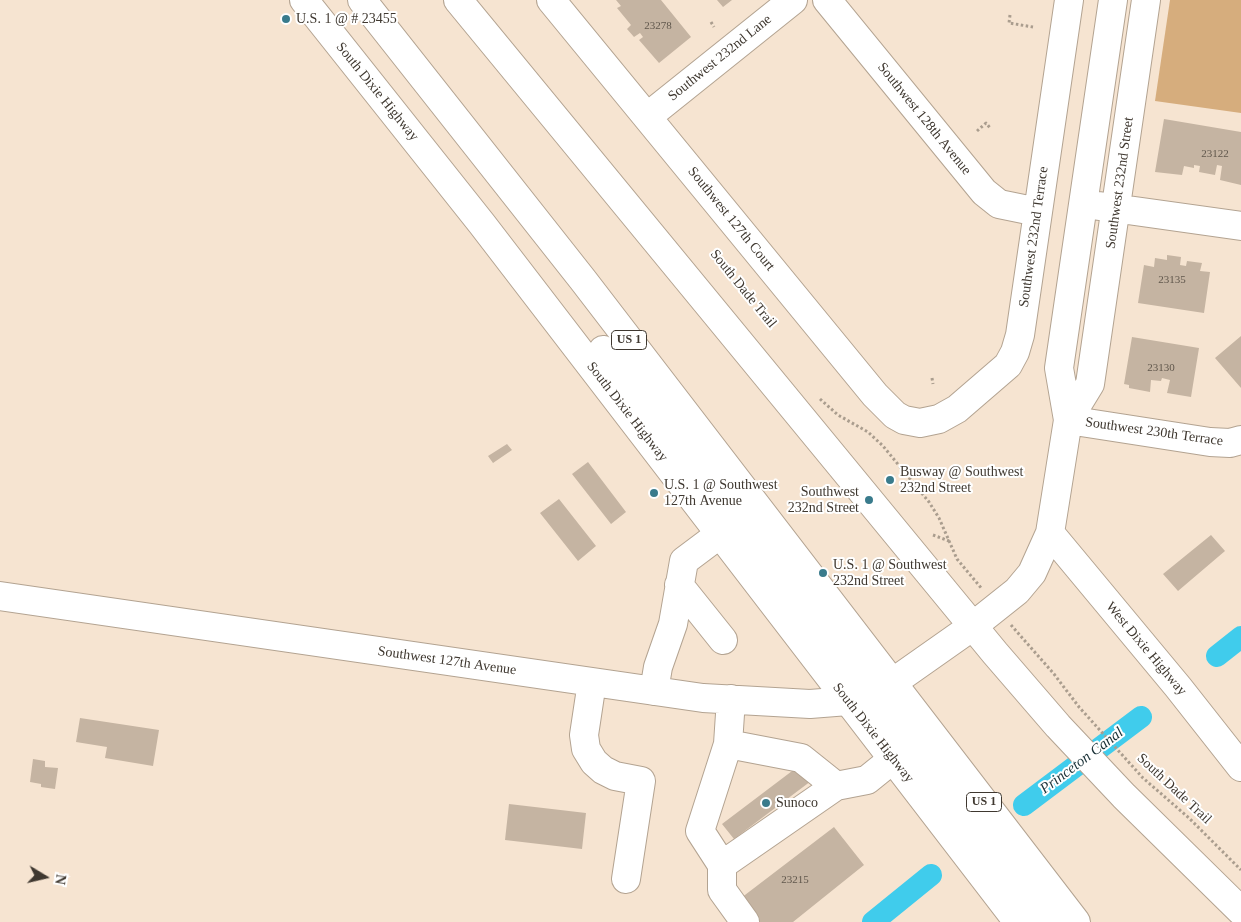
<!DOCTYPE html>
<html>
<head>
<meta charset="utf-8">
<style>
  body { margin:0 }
  #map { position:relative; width:1241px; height:922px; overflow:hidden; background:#f6e4d1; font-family:Georgia,serif }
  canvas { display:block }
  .north { position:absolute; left:20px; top:852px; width:50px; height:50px; -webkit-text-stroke:4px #fff; paint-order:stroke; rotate:99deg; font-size:14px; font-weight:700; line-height:20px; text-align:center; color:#3f3830 }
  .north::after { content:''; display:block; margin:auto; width:18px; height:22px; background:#3f3830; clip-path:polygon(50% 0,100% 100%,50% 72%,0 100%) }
</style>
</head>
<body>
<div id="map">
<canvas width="1241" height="922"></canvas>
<div class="north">N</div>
</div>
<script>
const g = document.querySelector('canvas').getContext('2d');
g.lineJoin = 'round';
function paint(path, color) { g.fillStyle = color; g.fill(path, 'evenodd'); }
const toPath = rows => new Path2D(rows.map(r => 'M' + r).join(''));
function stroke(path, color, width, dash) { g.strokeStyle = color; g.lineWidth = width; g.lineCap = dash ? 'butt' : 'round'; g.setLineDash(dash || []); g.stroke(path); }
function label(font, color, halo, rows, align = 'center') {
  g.font = font + ' Georgia,serif'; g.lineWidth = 4; g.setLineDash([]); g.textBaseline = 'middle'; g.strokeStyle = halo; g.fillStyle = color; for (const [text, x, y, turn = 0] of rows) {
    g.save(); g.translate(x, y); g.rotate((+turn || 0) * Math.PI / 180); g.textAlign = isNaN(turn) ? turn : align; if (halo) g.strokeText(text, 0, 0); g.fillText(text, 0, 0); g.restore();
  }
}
paint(toPath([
  [1170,0,1241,0,1241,113,1155,101]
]), '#d6ad7d');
stroke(toPath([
  [1217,656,1241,637],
  [1024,805,1141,717],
  [873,922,931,875]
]), '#40ccec', 22);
paint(toPath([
  [616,0,661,0,691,37,659,63,639,40,643,37,640,33,634,37,627,29,631,25,617,8,621,6],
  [717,0,732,0,723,7],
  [1164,119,1241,132,1241,185,1220,180,1222,166,1217,165,1215,175,1199,172,1200,166,1194,165,1194,168,1184,166,1182,175,1155,172],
  [1167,255,1181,257,1180,265,1186,266,1187,261,1202,263,1200,271,1210,272,1204,313,1138,303,1144,265,1154,267,1155,258,1167,260],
  [1241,336,1241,388,1215,358],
  [1132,337,1199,348,1191,397,1167,393,1170,380,1162,378,1161,381,1151,380,1150,392,1129,388,1129,385,1124,384],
  [507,444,512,450,493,463,488,456],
  [588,462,626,512,611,524,572,474],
  [559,499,596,546,578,561,540,513],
  [1211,535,1225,551,1178,591,1163,574],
  [80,718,159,730,153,766,105,758,107,747,76,742],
  [33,759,45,761,45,767,58,768,55,789,41,787,41,784,30,782],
  [800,765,811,781,734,839,722,824],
  [509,804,586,813,582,849,505,840],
  [834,827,864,865,793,922,760,922,741,898]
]), '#c5b4a2');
const minor = toPath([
  [458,0,995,653,1058,726,1124,796,1241,911],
  [551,0,875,395,895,415,904,420,920,423,939,419,957,409,1008,365,1015,352,1020,335,1069,0],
  [827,0,984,192,999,204,1038,212],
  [647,117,793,0],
  [1099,206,1241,226],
  [1068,420,1090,384,1146,0],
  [1068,420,1210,442,1230,443,1241,440],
  [1050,533,1178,687,1241,767],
  [679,585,723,640],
  [0,596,703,698,810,704,848,701,892,683,973,626,1017,591,1032,573,1050,533,1068,420,1059,368,1113,0],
  [592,682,584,735,586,749,594,762,603,770,615,776,641,781,626,879],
  [654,691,658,667,673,624,684,561,720,534],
  [728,744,731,699],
  [836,786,801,758,728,744,700,831,722,865,836,786,867,780,893,759],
  [722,865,722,890,745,922]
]);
const highway = toPath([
  [304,0,482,224,1018,922],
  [362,0,583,280,1076,922],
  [603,350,706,480,828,645,867,683,875,685,892,683],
  [848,701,864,702,874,706,888,717,1039,918,1047,922]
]);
stroke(minor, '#b3a391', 30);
stroke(highway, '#b3a391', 30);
stroke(toPath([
  [1010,15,1009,23,1033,27],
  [711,22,714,27],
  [977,131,986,123,991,129],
  [932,378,933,384],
  [820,399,838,415,868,432,883,446,929,502,939,518,957,559,982,589],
  [933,535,949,541],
  [1011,625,1054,674,1079,707,1143,778,1189,818,1241,870]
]), '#aa9d8e', 3, [2.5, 2.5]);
stroke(minor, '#fff', 28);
stroke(highway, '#fff', 28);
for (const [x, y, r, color] of [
  [286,19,5,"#397b8c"],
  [890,480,5,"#397b8c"],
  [654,493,5,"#397b8c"],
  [869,500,5,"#397b8c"],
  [823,573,5,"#397b8c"],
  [766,803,5,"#397b8c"]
]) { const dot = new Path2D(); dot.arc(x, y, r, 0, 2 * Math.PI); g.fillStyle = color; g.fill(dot); stroke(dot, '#fff', 2); }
label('11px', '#60574c', null, [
  ["23278",658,26],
  ["23122",1215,154],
  ["23135",1172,280],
  ["23130",1161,368],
  ["23215",795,880]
]);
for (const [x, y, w] of [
  [629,340,35],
  [984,802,35]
]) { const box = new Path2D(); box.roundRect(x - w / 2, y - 9.5, w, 19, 4); g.fillStyle = '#fff'; g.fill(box); stroke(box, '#3f3830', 1); }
label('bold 12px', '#3f3830', null, [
  ["US 1",629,340],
  ["US 1",984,802]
]);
label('14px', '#3f3830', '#fff', [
  ["U.S. 1 @ # 23455",296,19],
  ["Busway @ Southwest",900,472],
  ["232nd Street",900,488],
  ["U.S. 1 @ Southwest",664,485],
  ["127th Avenue",664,501],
  ["Southwest",859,492,"right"],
  ["232nd Street",859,508,"right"],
  ["U.S. 1 @ Southwest",833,565],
  ["232nd Street",833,581],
  ["Sunoco",776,803]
], 'left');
label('14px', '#3f3830', '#fff', [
  ["Southwest 232nd Lane",720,58,-39],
  ["South Dixie Highway",377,92,51],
  ["Southwest 128th Avenue",924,119,51],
  ["Southwest 232nd Street",1120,183,-82],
  ["Southwest 127th Court",731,219,51],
  ["Southwest 232nd Terrace",1034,237,-82],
  ["South Dade Trail",743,289,51],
  ["South Dixie Highway",627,412,52],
  ["Southwest 230th Terrace",1154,432,8],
  ["West Dixie Highway",1146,649,50],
  ["Southwest 127th Avenue",447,661,8],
  ["South Dixie Highway",873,733,52],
  ["South Dade Trail",1174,789,43]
]);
label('italic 15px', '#1b3238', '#fff', [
  ["Princeton Canal",1082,761,-37]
]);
</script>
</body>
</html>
